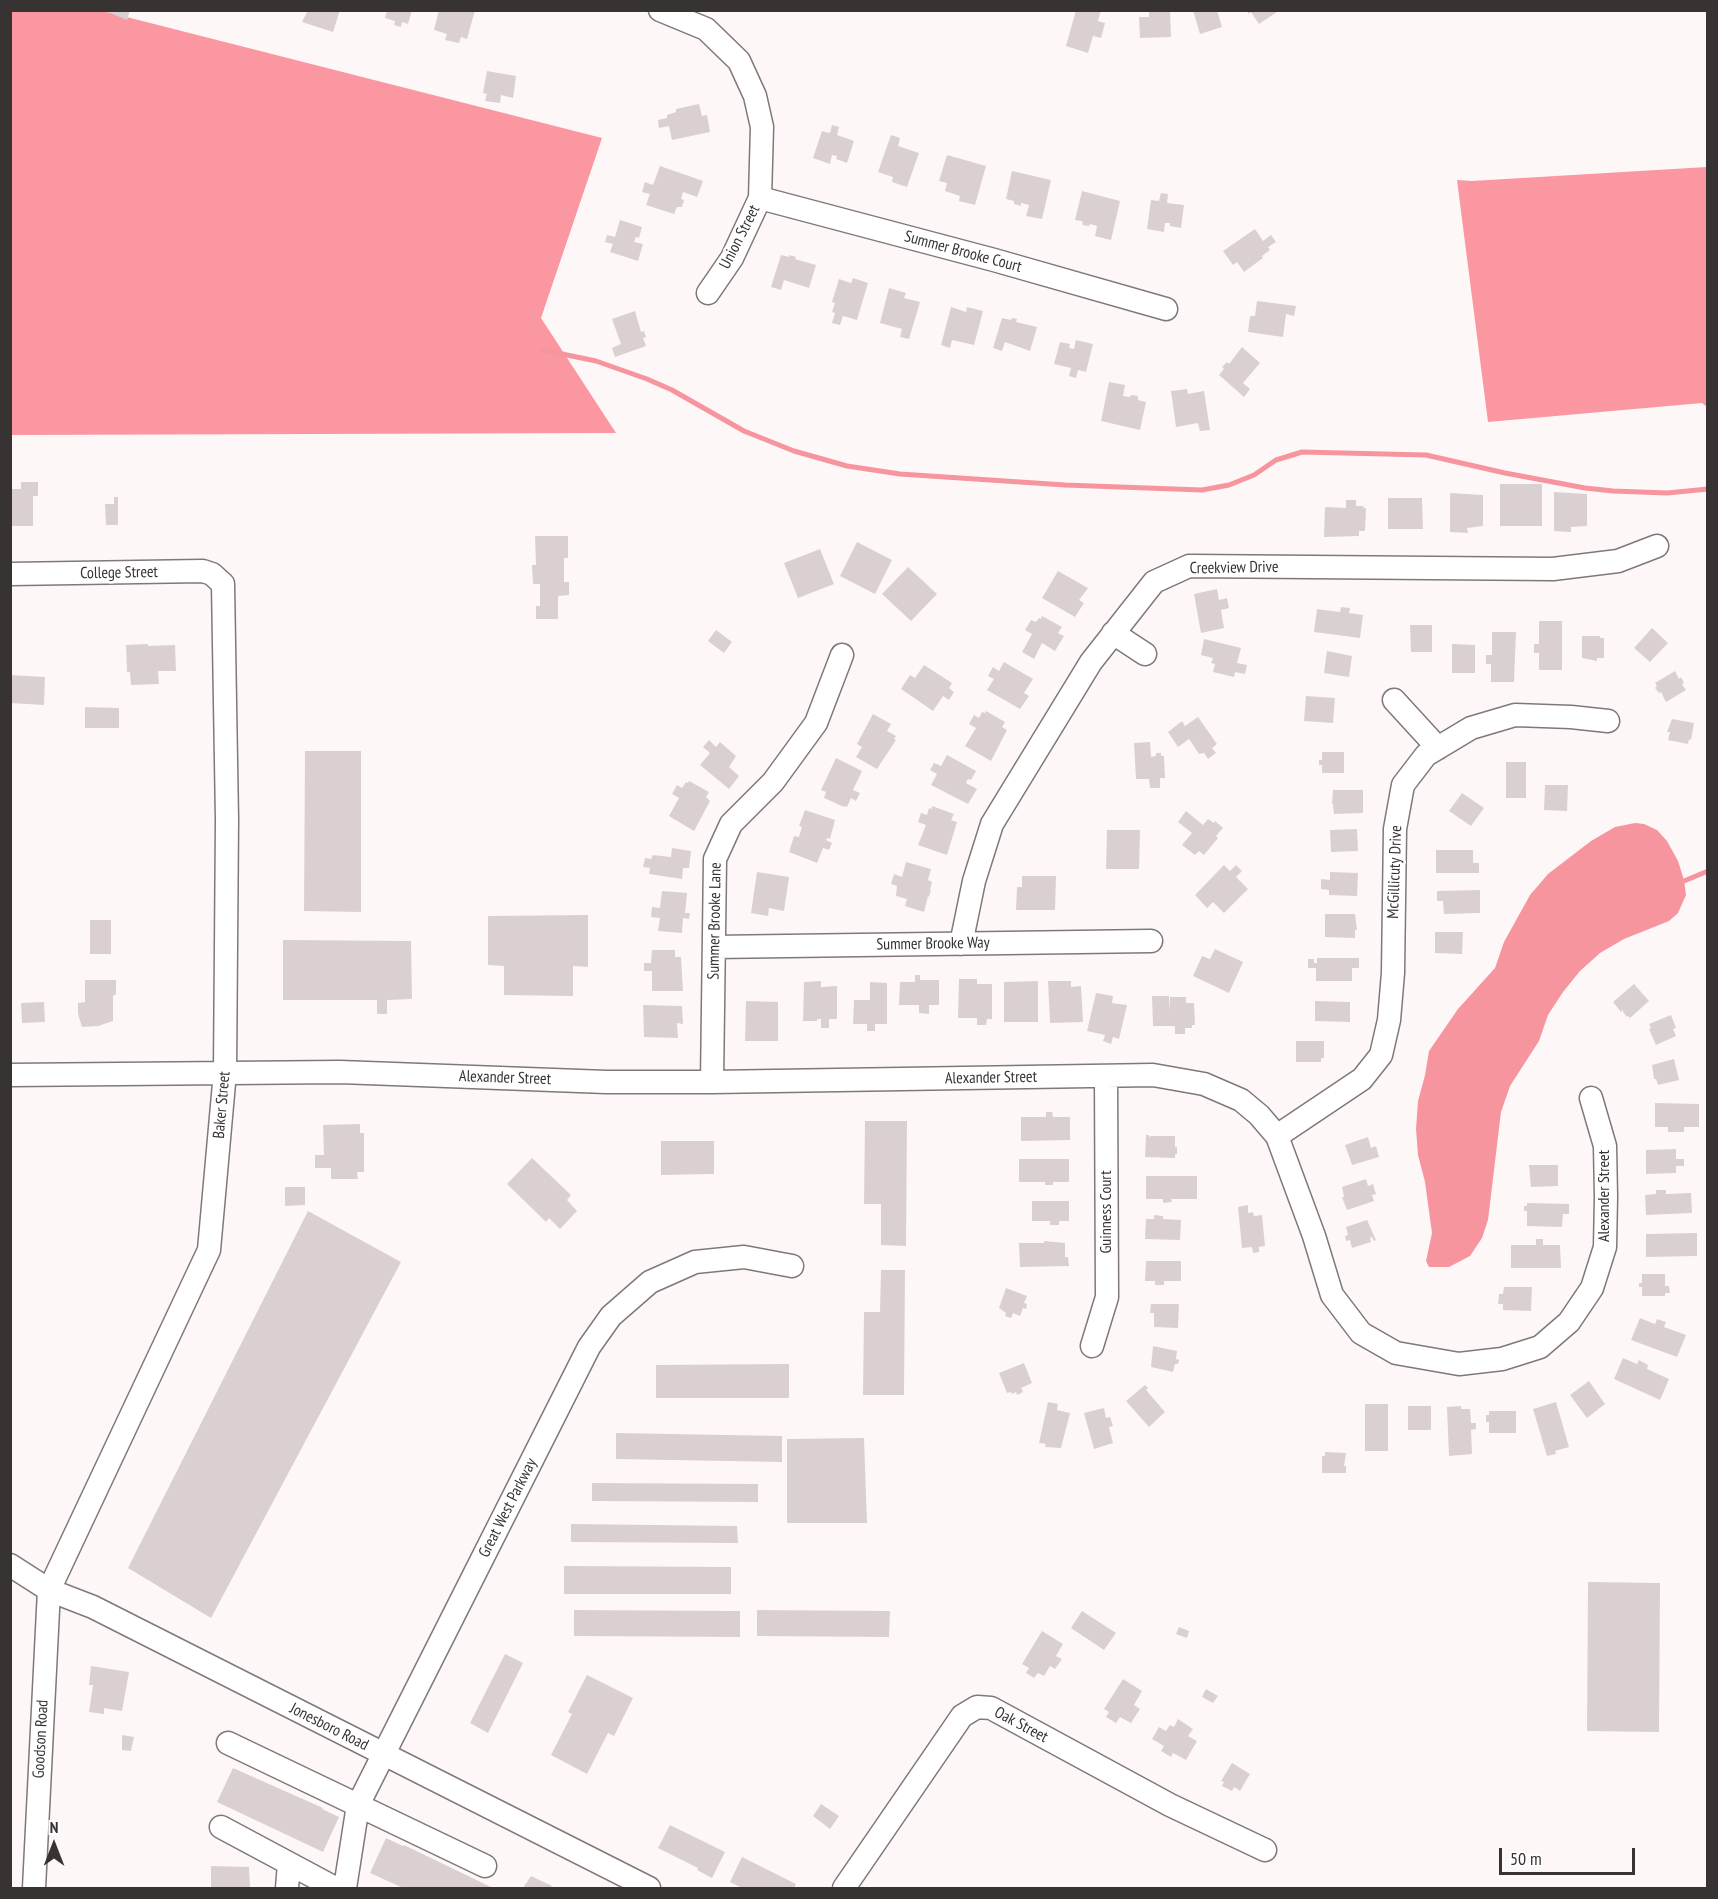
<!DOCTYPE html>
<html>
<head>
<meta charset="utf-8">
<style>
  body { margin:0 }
  #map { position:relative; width:1718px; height:1899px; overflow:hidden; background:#fef7f8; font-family:"PT Sans Narrow",sans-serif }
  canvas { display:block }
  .frame { position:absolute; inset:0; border:12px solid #373333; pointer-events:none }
  .north { position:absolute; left:24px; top:1815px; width:60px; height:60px; -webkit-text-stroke:4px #fff; paint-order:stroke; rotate:0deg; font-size:16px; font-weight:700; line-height:24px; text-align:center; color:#373333 }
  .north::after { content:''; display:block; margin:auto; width:21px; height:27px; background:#373333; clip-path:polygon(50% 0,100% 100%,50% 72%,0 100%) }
  .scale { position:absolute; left:1499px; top:1848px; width:136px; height:27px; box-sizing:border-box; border:3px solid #373333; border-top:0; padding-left:8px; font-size:18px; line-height:21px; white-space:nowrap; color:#373333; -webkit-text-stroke:4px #fff; paint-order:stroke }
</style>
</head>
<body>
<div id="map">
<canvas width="1718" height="1899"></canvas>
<div class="frame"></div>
<div class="north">N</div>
<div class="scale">50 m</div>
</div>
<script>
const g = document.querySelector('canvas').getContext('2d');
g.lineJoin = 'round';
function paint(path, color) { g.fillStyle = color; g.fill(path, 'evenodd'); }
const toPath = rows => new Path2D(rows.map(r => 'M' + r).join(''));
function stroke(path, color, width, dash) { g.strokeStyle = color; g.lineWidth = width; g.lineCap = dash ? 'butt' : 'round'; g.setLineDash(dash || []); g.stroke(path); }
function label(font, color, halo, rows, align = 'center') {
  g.font = font + ' "PT Sans Narrow",sans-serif'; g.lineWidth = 5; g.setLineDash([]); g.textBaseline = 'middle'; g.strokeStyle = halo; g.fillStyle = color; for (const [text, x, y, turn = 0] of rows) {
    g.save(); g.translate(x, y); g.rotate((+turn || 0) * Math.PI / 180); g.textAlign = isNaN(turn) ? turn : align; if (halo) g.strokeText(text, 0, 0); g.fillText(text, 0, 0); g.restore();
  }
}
paint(toPath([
  [10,11,103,11,602,138,541,318,616,433,11,435],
  [1707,167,1707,407,1702,403,1488,422,1457,180,1472,181]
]), '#fa97a0');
paint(toPath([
  [1635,823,1644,824,1657,830,1667,841,1678,861,1684,880,1686,895,1678,913,1669,921,1624,939,1600,953,1580,971,1563,992,1548,1015,1539,1041,1510,1086,1501,1112,1488,1220,1482,1238,1470,1256,1449,1267,1429,1267,1426,1261,1432,1233,1425,1182,1418,1155,1416,1129,1418,1101,1425,1075,1429,1051,1458,1009,1495,968,1504,942,1530,895,1548,874,1591,841,1615,827]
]), '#f7959e');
stroke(toPath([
  [543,350,596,361,647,379,672,390,744,431,794,451,847,466,900,474,1065,485,1202,490,1229,485,1254,475,1276,460,1302,452,1426,455,1505,473,1585,488,1613,491,1667,493,1708,489],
  [1684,881,1708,871]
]), '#f7959e', 5);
paint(toPath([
  [103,10,130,10,127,20],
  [308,10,340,10,333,32,302,22],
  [387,10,412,10,408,24,402,22,401,27,394,25,395,21,385,18],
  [439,10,475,10,467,39,461,37,459,43,445,40,447,34,434,30],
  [1076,10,1101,10,1098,21,1105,23,1101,38,1093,36,1088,53,1066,46],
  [1149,10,1170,10,1171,37,1140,38,1139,17,1149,17],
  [1193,10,1217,10,1222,27,1200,34],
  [1246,10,1276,10,1277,12,1259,24,1251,12,1249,14],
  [487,71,516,76,513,98,501,95,500,103,485,101,487,94,483,93],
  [699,104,702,116,707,115,710,132,672,140,669,126,659,128,658,120,667,118,667,115,676,112,676,109],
  [832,125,839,127,837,135,854,141,847,163,836,159,837,156,832,155,830,164,813,158,822,131,830,133],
  [891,135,900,138,898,146,919,153,907,187,892,182,893,177,878,172],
  [947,155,986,166,975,205,959,201,960,196,945,191,947,183,939,181],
  [660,166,703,181,697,197,683,192,681,199,684,200,682,207,677,207,674,214,646,205,650,194,642,192,645,182,653,185],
  [1012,171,1051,180,1042,219,1026,216,1029,205,1021,203,1021,206,1014,204,1014,201,1006,199],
  [1082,191,1120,201,1111,240,1095,236,1097,226,1090,224,1089,226,1083,225,1082,221,1075,220],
  [1161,193,1168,194,1167,203,1184,205,1181,228,1170,226,1170,223,1165,223,1164,232,1147,229,1151,200,1159,201],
  [620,220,642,227,639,238,636,237,634,242,643,244,638,261,610,252,613,244,605,242,607,235,615,237],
  [1255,229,1263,241,1271,235,1276,242,1268,247,1270,250,1262,256,1263,258,1244,272,1237,262,1233,265,1223,251],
  [781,255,789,257,789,255,796,257,795,259,816,265,809,288,784,280,781,290,771,287],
  [853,278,868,283,857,320,843,316,840,325,832,323,835,313,832,312,835,303,832,302,839,279,851,283],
  [889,288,906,293,904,298,920,302,909,339,900,337,902,329,880,323],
  [1257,301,1296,306,1294,316,1286,314,1283,337,1248,332,1250,316,1255,316],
  [951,307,966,312,967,307,983,311,974,345,952,340,950,348,941,345],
  [635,311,641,332,644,331,646,337,643,338,646,346,615,357,612,348,621,344,612,319],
  [1002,318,1011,320,1012,318,1017,319,1016,322,1037,327,1030,351,1005,342,1002,351,993,348],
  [1076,340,1093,344,1086,372,1078,370,1076,378,1069,376,1071,368,1054,364,1060,342,1070,344,1069,348,1074,349],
  [1242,347,1260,363,1243,383,1250,389,1244,397,1219,375,1224,369,1222,367,1227,362,1229,364],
  [1109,382,1125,385,1123,396,1130,397,1131,395,1138,396,1138,400,1146,402,1140,430,1101,421],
  [1187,389,1188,394,1204,391,1210,430,1200,431,1198,423,1176,427,1171,391],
  [21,482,38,482,38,496,33,496,33,526,10,526,10,489,21,489],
  [1500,484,1542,484,1542,526,1500,526],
  [1554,492,1587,494,1587,526,1571,527,1571,532,1554,531],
  [1450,493,1483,495,1483,526,1467,528,1468,533,1450,532],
  [114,497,118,497,118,525,106,525,105,504,114,504],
  [1388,498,1422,498,1423,529,1388,529],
  [1346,500,1356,500,1356,506,1364,506,1363,508,1366,508,1365,531,1359,531,1359,536,1324,537,1325,507,1346,508],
  [535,536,568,536,568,558,564,558,564,582,569,582,569,595,558,596,558,619,536,619,536,606,540,606,540,584,533,584,532,565,536,565],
  [857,542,892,560,875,594,840,576],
  [820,549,834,584,798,598,784,563],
  [908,567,937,594,911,621,882,594],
  [1058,571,1088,588,1079,600,1084,603,1075,617,1042,598],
  [1217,589,1219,600,1227,598,1229,608,1221,610,1224,628,1201,633,1194,594],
  [1341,607,1350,608,1349,613,1363,615,1360,638,1314,632,1317,609,1340,612],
  [1042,616,1062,627,1058,633,1064,636,1055,651,1042,643,1034,659,1022,652,1032,634,1025,630,1031,620,1036,622,1039,618,1041,619],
  [1539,621,1562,621,1562,670,1539,670,1539,653,1534,653,1534,644,1539,644],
  [1410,625,1432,625,1432,652,1411,652],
  [1652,628,1668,643,1650,662,1634,648],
  [716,630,732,642,724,653,708,641],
  [1492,632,1516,632,1514,682,1491,682,1491,664,1486,664,1486,655,1492,655],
  [1582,636,1600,636,1600,638,1604,638,1604,658,1597,658,1597,661,1582,658],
  [1204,639,1241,648,1237,663,1247,665,1245,674,1235,672,1234,677,1213,672,1215,664,1211,663,1213,658,1201,655],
  [148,644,148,646,175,645,176,671,158,671,159,684,131,685,130,672,127,672,126,645],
  [1452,644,1475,645,1475,673,1452,673],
  [1327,651,1352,656,1349,677,1324,673],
  [1004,662,1033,679,1024,693,1029,696,1020,709,987,690,994,679,988,676,993,667,999,671],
  [924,665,952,683,949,688,954,692,949,700,943,696,933,711,901,689,910,675,915,678],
  [1675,671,1679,679,1681,677,1684,683,1682,684,1686,690,1666,702,1661,692,1659,693,1655,688,1657,686,1655,683],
  [10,675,45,677,44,705,10,703],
  [1306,696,1335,698,1333,723,1304,721],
  [85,707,119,708,119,728,85,728],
  [986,711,1005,722,1002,727,1007,730,991,761,965,746,976,728,969,724,974,715,979,718,982,712,985,713],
  [873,714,891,724,887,731,896,736,894,739,896,740,877,769,856,757,862,747,857,744],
  [1198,717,1217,744,1212,748,1216,753,1208,759,1204,753,1199,754,1189,739,1178,747,1168,732,1182,721,1185,726],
  [1672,719,1694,723,1691,740,1689,739,1688,744,1668,740,1670,732,1667,732],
  [709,740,716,747,720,742,736,756,729,767,739,776,729,789,700,765,710,753,703,747],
  [1150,742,1151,757,1156,756,1156,753,1161,753,1161,756,1164,756,1165,778,1160,778,1160,788,1150,788,1149,779,1136,779,1134,743],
  [305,751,361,751,361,912,304,911],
  [1322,752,1344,752,1344,773,1322,773,1322,765,1319,765,1319,760,1322,760],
  [947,755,976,771,971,780,968,779,966,783,977,789,968,804,931,785,937,774,930,770,934,763,941,766],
  [836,758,862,771,853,790,860,793,856,801,851,798,847,807,844,806,844,807,824,798,826,792,821,790],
  [1506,762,1526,762,1526,798,1506,798],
  [689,781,709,792,706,797,710,801,694,831,669,816,679,798,672,794,677,785,682,788,686,782,688,783],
  [1545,785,1568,785,1567,811,1544,810],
  [1333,790,1363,790,1363,813,1334,814,1333,804,1332,804],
  [1462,793,1484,808,1471,826,1449,811],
  [932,806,954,814,951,820,957,822,947,855,918,845,926,825,918,822,921,813,927,815,929,808,932,809],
  [805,810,835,820,830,839,827,838,826,840,832,843,829,850,823,848,817,863,789,852,794,836,799,837,802,827,799,826],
  [1186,811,1203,825,1208,819,1214,823,1215,821,1223,828,1216,836,1218,838,1204,855,1199,851,1195,855,1182,845,1192,833,1178,822],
  [1357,829,1358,851,1331,852,1330,830],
  [1107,830,1140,830,1139,869,1106,869],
  [672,848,691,851,689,868,683,868,682,879,649,874,650,868,643,867,645,858,651,859,653,855,671,857],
  [1436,850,1473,850,1473,863,1479,863,1479,873,1436,873],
  [906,862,931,869,928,880,932,882,930,890,931,890,929,897,928,896,924,912,905,906,907,899,896,896,897,886,891,884,894,874,902,877],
  [1224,865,1230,871,1236,865,1242,871,1236,877,1248,889,1224,913,1213,902,1207,908,1195,895],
  [757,872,789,877,784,911,769,908,768,916,751,913],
  [1330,872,1358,873,1357,896,1329,895,1329,890,1321,889,1321,879,1330,880],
  [1022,876,1056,876,1055,910,1016,910,1017,887,1022,887],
  [1480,890,1480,913,1444,914,1443,901,1437,901,1437,891],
  [662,891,687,893,685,913,690,913,689,919,683,918,682,933,658,931,660,918,651,917,652,907,660,908],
  [1325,914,1355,914,1357,930,1355,930,1355,938,1325,937],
  [588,915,588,967,573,966,573,996,504,995,504,966,488,965,488,916],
  [90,920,111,920,111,954,90,954],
  [1435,932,1463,932,1462,954,1435,953],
  [283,940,411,941,412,999,387,1000,387,1014,377,1014,377,1000,283,1000],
  [1215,949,1243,962,1229,993,1193,976,1202,956,1210,959],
  [652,950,675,950,675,957,681,957,683,991,652,991,652,971,644,971,644,963,651,963],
  [1317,958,1359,958,1359,968,1352,968,1352,981,1316,981,1316,968,1308,968,1308,959,1314,959,1314,963,1317,963],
  [915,975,920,975,920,980,939,980,939,1005,929,1005,929,1014,919,1013,919,1005,899,1005,900,982,915,982],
  [959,979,977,979,977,984,992,984,992,1019,987,1019,986,1025,977,1025,977,1018,958,1018],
  [85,980,116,980,116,994,113,996,113,1021,98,1026,82,1027,78,1014,78,1003,85,1002],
  [821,981,821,987,837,986,837,1019,829,1019,829,1028,821,1028,821,1019,817,1019,817,1021,803,1021,804,982],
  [1038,981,1038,1022,1004,1022,1004,982],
  [1048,981,1071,981,1071,987,1081,986,1083,1022,1050,1023],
  [870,982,887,983,887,1024,875,1024,875,1031,867,1031,867,1024,853,1024,854,1000,870,1000],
  [1634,984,1649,1001,1630,1018,1628,1016,1627,1017,1623,1012,1623,1009,1621,1012,1613,1002],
  [1096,993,1113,996,1112,1003,1127,1005,1119,1039,1113,1037,1111,1044,1103,1041,1105,1035,1087,1031],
  [1152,996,1169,996,1169,1012,1170,997,1186,997,1186,1003,1194,1003,1195,1025,1192,1025,1192,1028,1185,1028,1185,1034,1175,1034,1175,1026,1153,1026],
  [746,1001,778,1002,778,1041,745,1041],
  [1315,1001,1350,1002,1350,1022,1315,1021],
  [44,1002,45,1022,22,1023,21,1003],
  [643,1005,682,1006,683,1024,677,1023,678,1038,644,1037],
  [1671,1015,1676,1028,1673,1029,1676,1036,1656,1045,1649,1029,1651,1028,1649,1024],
  [1296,1041,1324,1041,1324,1058,1321,1058,1321,1062,1296,1062],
  [1674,1059,1679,1080,1658,1085,1656,1079,1654,1079,1652,1065],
  [1655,1103,1699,1104,1699,1127,1684,1127,1684,1132,1668,1132,1668,1127,1655,1127],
  [1046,1112,1052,1112,1053,1117,1070,1117,1070,1140,1021,1141,1021,1117,1046,1117],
  [865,1121,907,1121,906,1246,881,1245,881,1204,864,1204],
  [360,1124,360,1133,364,1133,364,1172,357,1172,358,1179,331,1179,331,1168,315,1168,315,1155,324,1155,323,1125],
  [1146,1135,1149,1135,1149,1137,1151,1136,1175,1136,1175,1147,1177,1147,1177,1154,1175,1154,1175,1158,1145,1157],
  [1368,1137,1371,1148,1376,1146,1379,1157,1352,1165,1345,1145],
  [661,1141,714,1141,714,1174,661,1175],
  [1676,1149,1676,1159,1684,1159,1684,1166,1676,1166,1676,1173,1646,1174,1646,1150],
  [532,1158,571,1195,567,1200,577,1211,560,1229,549,1218,546,1222,507,1184],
  [1019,1159,1069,1159,1069,1182,1053,1182,1053,1185,1045,1185,1045,1182,1019,1182],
  [1529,1165,1558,1165,1558,1186,1531,1187],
  [1146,1176,1197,1176,1197,1199,1171,1199,1172,1202,1163,1203,1163,1199,1146,1199],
  [1366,1179,1368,1186,1373,1184,1376,1194,1372,1195,1374,1201,1347,1210,1342,1197,1344,1197,1342,1187],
  [285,1187,305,1187,305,1205,285,1206],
  [1656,1190,1666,1190,1666,1194,1691,1193,1692,1213,1646,1215,1645,1195,1656,1194],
  [1032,1201,1069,1201,1069,1221,1059,1221,1059,1225,1050,1225,1050,1221,1032,1221],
  [1527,1203,1569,1204,1569,1214,1563,1214,1562,1227,1527,1226,1527,1211,1524,1211,1524,1206,1527,1206],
  [1248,1205,1248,1213,1253,1212,1254,1216,1262,1215,1265,1246,1259,1247,1259,1252,1253,1253,1252,1247,1242,1248,1238,1207],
  [308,1211,401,1262,211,1618,128,1568],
  [1154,1215,1163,1216,1163,1219,1181,1220,1180,1240,1145,1239,1146,1219,1154,1219],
  [1367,1220,1376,1240,1374,1241,1372,1237,1370,1238,1371,1242,1352,1248,1350,1240,1346,1241,1345,1236,1348,1235,1346,1227],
  [1697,1233,1697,1256,1646,1257,1646,1234],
  [1536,1239,1543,1239,1543,1245,1560,1245,1561,1268,1511,1268,1511,1245,1536,1245],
  [1044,1241,1065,1243,1065,1257,1068,1257,1069,1266,1020,1267,1019,1243,1044,1243],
  [1146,1261,1181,1261,1181,1281,1164,1281,1164,1285,1155,1285,1155,1281,1145,1281],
  [881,1270,905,1270,904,1395,863,1395,864,1312,880,1312],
  [1642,1274,1665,1274,1665,1286,1669,1286,1670,1293,1665,1293,1665,1296,1642,1296,1642,1287,1639,1287,1639,1283,1642,1283],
  [1504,1287,1532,1287,1531,1311,1503,1310,1503,1304,1498,1304,1499,1294,1503,1294],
  [1006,1288,1027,1296,1024,1303,1027,1304,1026,1309,1023,1308,1020,1316,1013,1313,1011,1318,1005,1316,1006,1313,999,1308],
  [1151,1304,1179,1304,1178,1328,1154,1327,1154,1313,1150,1313],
  [1640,1318,1655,1324,1657,1319,1666,1322,1664,1327,1686,1335,1677,1357,1631,1340],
  [1153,1346,1177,1351,1176,1359,1179,1360,1178,1364,1175,1364,1173,1372,1151,1367],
  [1623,1358,1637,1364,1639,1360,1648,1365,1647,1369,1669,1379,1660,1400,1614,1379],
  [1024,1363,1032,1383,1021,1388,1023,1392,1017,1395,1016,1392,1012,1394,1011,1392,1007,1393,999,1373],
  [789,1364,789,1398,656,1398,656,1365],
  [1589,1381,1605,1404,1587,1418,1570,1395],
  [1145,1385,1148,1388,1146,1390,1165,1412,1149,1427,1126,1401],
  [1048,1402,1058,1404,1057,1410,1070,1413,1061,1448,1045,1447,1046,1444,1039,1443],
  [1556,1402,1569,1447,1555,1451,1556,1454,1547,1456,1533,1409],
  [1365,1404,1388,1404,1388,1451,1365,1451],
  [1408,1406,1431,1406,1431,1430,1408,1430],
  [1461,1406,1461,1409,1470,1409,1471,1423,1476,1423,1476,1429,1471,1430,1472,1454,1449,1456,1447,1407],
  [1104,1408,1106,1418,1110,1417,1113,1426,1109,1427,1113,1443,1094,1449,1084,1413],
  [1489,1411,1516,1411,1516,1433,1489,1433,1489,1422,1486,1422,1486,1415,1489,1415],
  [616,1433,782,1436,782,1462,616,1459],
  [864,1438,867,1523,787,1523,787,1439],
  [1325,1452,1346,1453,1344,1466,1346,1466,1346,1473,1322,1473,1322,1456,1325,1456],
  [592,1483,758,1484,758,1502,592,1501],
  [571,1524,737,1526,738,1543,571,1542],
  [564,1566,731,1567,731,1594,564,1594],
  [1588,1582,1660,1583,1659,1732,1587,1731],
  [574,1610,740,1611,740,1637,574,1636],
  [757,1610,890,1611,889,1637,757,1636],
  [1082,1611,1116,1633,1104,1650,1071,1628],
  [1179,1627,1189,1631,1187,1638,1176,1634],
  [1042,1631,1063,1644,1056,1656,1062,1659,1055,1669,1050,1666,1044,1676,1038,1673,1034,1678,1026,1673,1029,1668,1022,1664],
  [505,1654,523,1663,488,1733,470,1723],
  [91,1666,129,1672,122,1711,104,1708,104,1714,89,1712,93,1685,89,1685],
  [587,1675,633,1698,614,1736,608,1733,587,1774,551,1755,572,1714,568,1712],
  [1123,1679,1142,1691,1134,1705,1140,1709,1131,1723,1120,1717,1116,1723,1106,1717,1109,1712,1104,1709],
  [1206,1689,1218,1696,1213,1703,1202,1697],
  [1178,1719,1193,1729,1188,1736,1197,1741,1186,1760,1173,1753,1171,1757,1161,1751,1164,1746,1152,1739,1159,1727,1166,1731,1170,1725,1174,1727],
  [122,1735,134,1737,131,1751,122,1750],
  [1232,1763,1250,1774,1240,1791,1234,1787,1232,1791,1222,1786,1224,1782,1221,1781],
  [233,1768,323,1808,322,1809,339,1817,323,1852,217,1802],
  [821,1804,839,1816,830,1829,813,1816],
  [670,1825,725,1852,712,1878,697,1870,698,1868,658,1848],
  [386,1838,403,1846,404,1845,493,1888,403,1888,370,1873],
  [742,1857,796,1884,794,1888,742,1888,730,1882],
  [211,1866,249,1867,250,1888,211,1888],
  [531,1876,552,1886,550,1888,523,1888]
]), '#dbd0d1');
const minor = toPath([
  [660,10,706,29,739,61,755,96,762,127,760,198,732,258,708,293],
  [760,198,994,260,1166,309],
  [10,574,203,571,212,574,223,584,227,820,225,1072,209,1250,49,1590,34,1888],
  [1113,633,1145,654],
  [1394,700,1438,748],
  [961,944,974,881,992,824,1091,662,1154,582,1189,566,1553,569,1618,561,1657,546],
  [714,947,1151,941],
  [10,1075,340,1072,606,1082,712,1082,1153,1075,1204,1084,1241,1100,1259,1115,1277,1136,1314,1236,1332,1295,1361,1333,1396,1353,1459,1364,1502,1359,1540,1347,1569,1322,1592,1288,1605,1247,1606,1197,1605,1146,1591,1098],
  [712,1082,715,859,731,824,773,782,816,723,842,655],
  [1277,1136,1362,1079,1381,1055,1389,1020,1393,973,1395,829,1403,785,1426,755,1471,728,1515,715,1571,717,1608,721],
  [1092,1346,1107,1297,1106,1076],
  [10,1565,49,1590,93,1607,649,1888],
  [228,1743,485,1866],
  [221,1827,335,1888],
  [287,1888,289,1864],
  [345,1888,358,1805,589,1347,611,1316,650,1282,695,1262,744,1257,792,1266],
  [844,1888,962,1716,977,1707,991,1708,1170,1805,1265,1850]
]);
stroke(minor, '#817778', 25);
stroke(minor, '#fff', 22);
label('16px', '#373333', '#fff', [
  ["Union Street",740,237,-63],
  ["Summer Brooke Court",963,252,15],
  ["Creekview Drive",1234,568,-1],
  ["College Street",119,573,-1],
  ["McGillicuty Drive",1395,872,-88],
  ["Summer Brooke Lane",715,921,-89],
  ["Summer Brooke Way",933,944,-1],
  ["Alexander Street",505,1078,2],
  ["Alexander Street",991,1078,-1],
  ["Baker Street",222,1105,-85],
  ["Alexander Street",1604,1196,-90],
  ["Guinness Court",1106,1212,-90],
  ["Great West Parkway",508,1508,-63],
  ["Oak Street",1021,1725,28],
  ["Jonesboro Road",329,1727,27],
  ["Goodson Road",41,1739,-87]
]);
</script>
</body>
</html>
